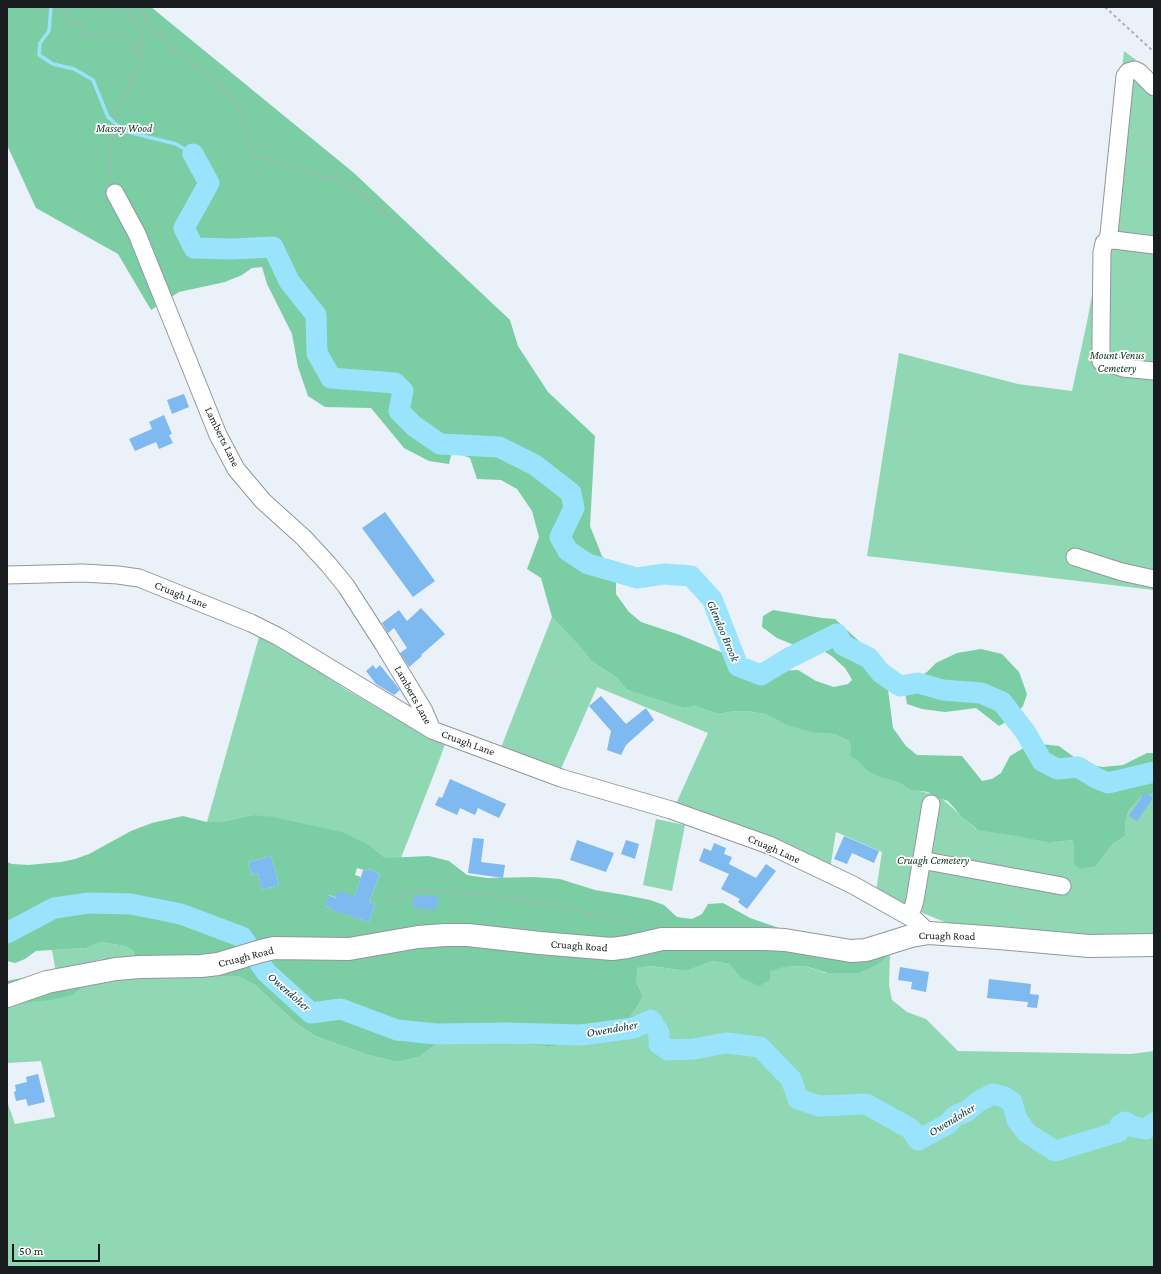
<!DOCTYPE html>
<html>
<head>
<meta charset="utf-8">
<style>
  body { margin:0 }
  #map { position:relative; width:1161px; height:1274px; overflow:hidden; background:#eaf1f8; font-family:"Crimson Pro",serif }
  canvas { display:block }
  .frame { position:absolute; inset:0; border:8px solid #191c1e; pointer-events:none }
  .scale { position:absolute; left:12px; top:1244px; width:88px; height:18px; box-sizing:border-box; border:2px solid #191c1e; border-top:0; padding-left:5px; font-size:12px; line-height:14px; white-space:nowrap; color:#191c1e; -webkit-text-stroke:3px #fff; paint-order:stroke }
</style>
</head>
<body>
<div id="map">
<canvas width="1161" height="1274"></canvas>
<div class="frame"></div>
<div class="scale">50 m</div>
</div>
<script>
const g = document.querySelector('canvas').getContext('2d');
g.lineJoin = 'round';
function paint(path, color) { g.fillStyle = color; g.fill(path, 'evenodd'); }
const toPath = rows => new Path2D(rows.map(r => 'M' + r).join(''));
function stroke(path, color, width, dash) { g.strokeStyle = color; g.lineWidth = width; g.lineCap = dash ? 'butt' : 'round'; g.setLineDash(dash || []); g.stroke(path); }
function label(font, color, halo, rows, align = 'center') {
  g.font = font + ' "Crimson Pro",serif'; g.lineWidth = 3.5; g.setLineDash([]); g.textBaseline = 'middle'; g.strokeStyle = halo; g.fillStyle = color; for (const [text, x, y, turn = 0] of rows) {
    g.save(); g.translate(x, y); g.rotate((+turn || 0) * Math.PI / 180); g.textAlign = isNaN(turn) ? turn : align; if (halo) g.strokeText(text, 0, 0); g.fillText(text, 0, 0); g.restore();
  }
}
paint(toPath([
  [1124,51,1136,60,1154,78,1154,590,867,556,899,353,1018,384,1072,391,1087,322,1102,242],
  [552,617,583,650,590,660,617,678,627,690,683,708,695,706,718,714,736,711,746,711,765,714,775,719,815,733,834,734,849,741,851,748,896,774,914,790,938,795,976,829,989,829,1049,843,1072,840,1074,846,1074,864,1096,866,1113,844,1125,836,1125,823,1129,810,1141,797,1154,793,1154,939,1148,939,952,925,903,905,876,891,882,852,836,832,830,869,675,806,708,733,597,687,560,771,500,750],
  [259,637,298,658,347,690,400,721,432,737,446,741,439,761,401,858,385,858,371,846,252,815,221,822,207,822],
  [656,819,685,825,672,891,643,885],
  [101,942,125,946,134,951,133,957,119,959,108,957,56,973,52,950,86,948],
  [890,954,889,985,892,1000,907,1012,926,1019,958,1051,1131,1054,1154,1051,1154,1267,7,1267,7,1101,15,1124,55,1117,41,1061,8,1063,7,1005,88,982,146,976,238,976,255,985,297,1024,315,1036,368,1055,397,1062,419,1057,432,1047,450,1040,474,1036,486,1036,513,1043,548,1047,574,1043,616,1040,643,997,636,981,636,968,651,966,686,971,713,961,729,964,740,977,785,967,805,966,825,973,860,973,879,964]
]), '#90d7b3');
paint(toPath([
  [7,7,151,7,354,173,510,320,518,346,548,392,595,436,590,526,602,556,613,569,616,583,616,594,629,612,641,622,680,635,745,662,772,671,798,670,816,681,834,687,848,684,852,680,850,676,845,668,833,657,819,648,794,645,777,638,762,627,763,616,773,610,822,618,835,619,860,642,878,655,886,674,893,728,906,746,917,755,962,756,982,781,992,779,1001,773,1010,756,1032,743,1059,746,1082,763,1102,767,1123,765,1147,753,1154,753,1154,793,1141,797,1129,810,1125,823,1125,836,1113,844,1096,866,1080,869,1074,864,1074,846,1072,840,1049,843,1017,836,978,830,962,817,948,801,936,797,928,792,912,790,899,782,881,777,868,771,857,760,850,756,851,748,849,741,834,734,815,733,787,725,765,714,746,711,736,711,718,714,695,706,683,708,627,690,617,678,590,660,583,650,552,617,541,578,527,569,539,537,532,511,517,489,501,480,477,479,470,458,452,451,449,464,429,461,404,448,371,408,325,407,308,396,298,367,292,334,267,284,262,267,252,268,242,275,225,282,179,292,151,310,118,254,36,208,7,145],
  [981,649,1002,654,1019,672,1027,694,1023,706,1013,718,999,726,976,708,945,712,922,709,907,704,905,693,911,682,927,672,936,663,957,653],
  [252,815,273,817,342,832,371,846,385,858,429,856,449,861,467,875,487,878,534,877,560,879,595,890,625,895,650,900,664,905,677,917,692,919,702,914,708,904,723,903,750,918,782,929,890,954,879,964,860,973,827,973,805,966,785,967,770,971,770,980,759,986,740,977,729,964,713,961,686,971,651,966,637,968,636,981,643,997,616,1040,574,1043,548,1047,513,1043,486,1036,474,1036,450,1040,432,1047,419,1057,397,1062,368,1055,315,1036,297,1024,255,985,238,976,146,976,88,982,72,995,50,1000,21,1003,9,1008,7,1006,7,981,61,970,89,964,108,957,119,959,133,957,134,951,125,946,101,942,86,948,36,951,25,959,15,963,7,961,7,862,12,864,28,865,61,862,75,859,89,854,131,831,152,823,183,816,207,822,221,822],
  [271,856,279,885,262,890,258,873,252,875,248,862],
  [357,868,367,871,369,869,380,874,369,902,375,904,369,922,332,910,332,908,325,906,329,895,337,898,355,896,361,877,355,875]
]), '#7bcda4');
stroke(toPath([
  [51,7,49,31,40,43,39,55,53,64,74,69,93,80,108,117,124,131,176,144,193,154]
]), '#99e4fc', 3.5);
stroke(toPath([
  [193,154,209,183,184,228,194,248,232,249,273,247,289,281,316,315,317,353,331,378,395,383,403,391,399,411,414,426,440,444,499,447,535,465,571,493,574,508,560,537,568,551,588,564,637,578,664,574,691,576,712,599,738,666,761,675,789,658,837,634,843,645,869,658,881,673,900,686,918,683,943,690,981,693,1002,702,1026,733,1042,761,1057,769,1078,767,1096,778,1108,783,1154,772],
  [7,933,54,908,89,903,131,904,181,914,242,937,266,972,311,1013,341,1009,397,1030,436,1034,508,1033,581,1035,634,1028,651,1020,659,1033,659,1044,668,1050,694,1049,726,1043,760,1047,791,1079,798,1099,819,1106,866,1104,911,1129,918,1140,948,1124,955,1116,967,1111,979,1101,993,1094,1004,1097,1012,1102,1017,1120,1027,1133,1055,1151,1118,1132,1120,1125,1125,1122,1134,1127,1146,1129,1154,1123]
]), '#99e4fc', 21);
paint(toPath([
  [184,394,189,407,172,414,167,400],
  [164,415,172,434,169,435,173,443,159,449,156,442,135,451,129,439,152,429,149,422],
  [385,512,435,581,413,597,362,528],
  [421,608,445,634,421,655,422,656,409,667,400,653,407,648,394,628,388,633,382,623,399,610,407,621],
  [373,665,376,669,380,665,400,690,394,695,376,684,366,671],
  [601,696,626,724,646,708,654,720,626,745,621,755,607,750,611,731,589,706],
  [450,779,506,804,499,818,478,808,475,815,460,808,457,815,435,805,439,797,442,798],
  [1145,792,1153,798,1137,821,1129,816],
  [844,836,879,851,874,863,852,853,847,864,834,859],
  [473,838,484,839,481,862,505,865,503,878,468,873],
  [577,840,614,853,606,872,570,860],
  [626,840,639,844,635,859,621,854],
  [714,843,726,848,724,854,732,857,729,864,756,878,766,864,776,871,747,909,738,902,740,899,721,889,729,874,699,861,704,848,711,851],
  [271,856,279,885,262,890,258,873,252,875,248,862],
  [369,869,380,874,369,902,375,904,369,922,331,910,332,908,325,906,328,895,336,898,339,891,355,896,363,870,367,871],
  [414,895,438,897,436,910,413,907],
  [900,967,929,972,926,992,911,989,912,982,898,980],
  [989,979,1031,984,1030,994,1039,995,1037,1008,1027,1007,1028,1002,987,998],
  [38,1074,45,1102,28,1106,26,1099,16,1101,14,1092,16,1091,15,1085,27,1082,26,1077]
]), '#7eb9f0');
const minor = toPath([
  [1154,87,1139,72,1135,70,1128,72,1125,76,1109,234,1107,241,1104,243,1102,252,1101,335,1101,361,1123,368,1154,371],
  [115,193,137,234,218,435,236,469,263,501,304,538,328,564,346,586,384,645,424,711,432,730],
  [1107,241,1114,240,1154,245],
  [1075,557,1122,572,1154,579],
  [7,575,83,573,118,575,139,578,251,623,279,637,432,730,561,778,671,810,769,845,853,885,915,920,929,933],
  [921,860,1062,886],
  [908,916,913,907,915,900,931,804]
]);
const major = toPath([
  [7,996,47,982,116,969,140,967,201,966,218,964,261,951,274,948,349,949,418,937,445,935,468,935,540,943,612,949,627,947,662,939,766,939,785,940,851,951,866,950,911,936,929,933,999,938,1089,946,1154,945]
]);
stroke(minor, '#91979e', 19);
stroke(major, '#91979e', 24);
stroke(toPath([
  [63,7,70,22,80,24,84,36,125,35,141,59],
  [140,7,145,19,163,39,225,90,243,117,251,154,300,170,341,181,367,197,400,226],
  [1105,7,1154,52],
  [109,181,108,178,112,139,118,111,141,59,140,28,127,7],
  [390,902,420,889,508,897,571,909,641,926]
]), '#aaafb5', 2, [3, 3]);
stroke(minor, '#fff', 17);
stroke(major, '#fff', 22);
label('italic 11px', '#0d3322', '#fff', [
  ["Massey Wood",124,129],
  ["Mount Venus",1117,356],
  ["Cemetery",1117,369],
  ["Cruagh Cemetery",933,861]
]);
label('11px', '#191c1e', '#fff', [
  ["Lamberts Lane",222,437,64],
  ["Cruagh Lane",181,595,22],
  ["Lamberts Lane",413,695,61],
  ["Cruagh Lane",468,743,20],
  ["Cruagh Lane",774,849,24],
  ["Cruagh Road",947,936,1],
  ["Cruagh Road",579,946,4],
  ["Cruagh Road",246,957,-14]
]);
label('italic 12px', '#053541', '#fff', [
  ["Glendoo Brook",723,631,67],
  ["Owendoher",289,992,41],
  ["Owendoher",612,1029,-10],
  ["Owendoher",952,1120,-31]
]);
</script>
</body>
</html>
